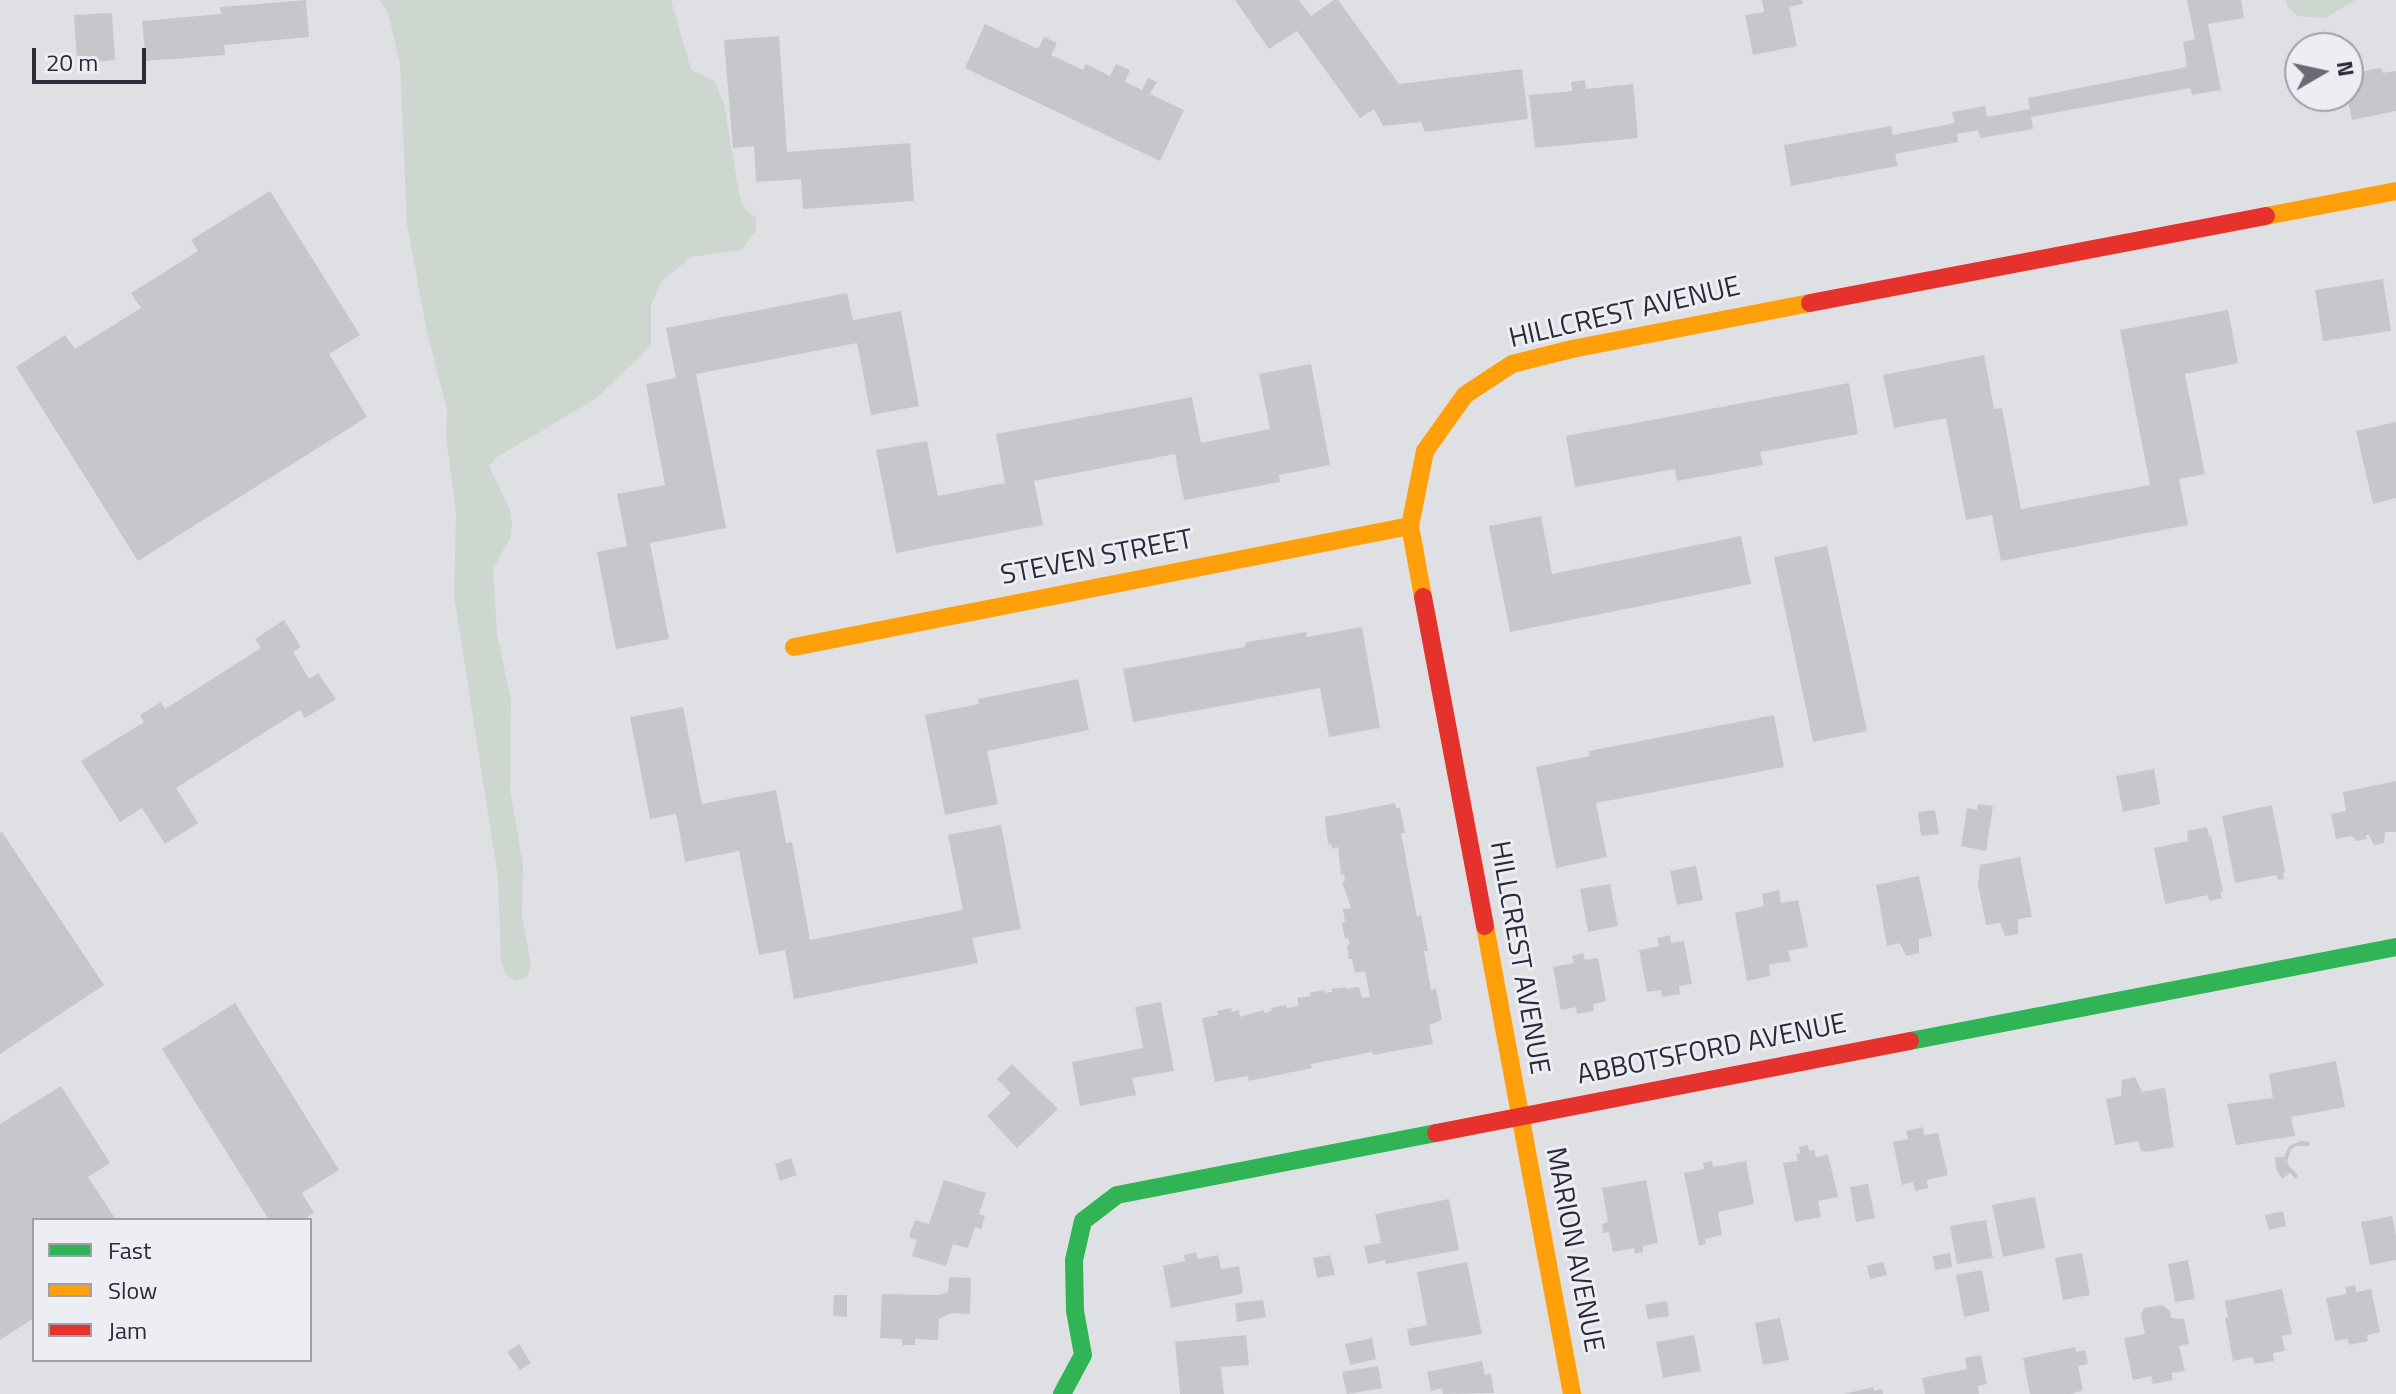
<!DOCTYPE html>
<html>
<head>
<meta charset="utf-8">
<style>
  body { margin:0 }
  #map { position:relative; width:2396px; height:1394px; overflow:hidden; background:#dfe0e4; font-family:"Titillium Web",sans-serif }
  canvas { display:block }
  .legend { position:absolute; left:32px; top:1218px; width:280px; height:144px; box-sizing:border-box; background:#edeef3; border:2px solid #9fa0a9; margin:0; padding:10px 14px; list-style:none; font-size:24px; color:#292b3a }
  .legend li { display:flex; align-items:center; gap:16px; height:40px }
  .legend b { width:40px; border:2px solid #9fa0a9 }
  .north { position:absolute; left:2284px; top:32px; width:80px; height:80px; box-sizing:border-box; background:#edeef3; border:2px solid #9fa0a9; border-radius:50%; rotate:81deg; font-size:22px; font-weight:700; line-height:32px; text-align:center; color:#292b3a }
  .north::after { content:''; display:block; margin:auto; width:28px; height:36px; background:#696a76; clip-path:polygon(50% 0,100% 100%,50% 72%,0 100%) }
  .scale { position:absolute; left:32px; top:48px; width:114px; height:36px; box-sizing:border-box; border:4px solid #292b3a; border-top:0; padding-left:10px; font-size:24px; line-height:28px; white-space:nowrap; color:#292b3a; -webkit-text-stroke:6px #edeef3; paint-order:stroke }
</style>
</head>
<body>
<div id="map">
<canvas width="2396" height="1394"></canvas>
<ul class="legend">
<li><b style="height:10px;background:#30b455"></b>Fast</li>
<li><b style="height:10px;background:#ff9f0a"></b>Slow</li>
<li><b style="height:10px;background:#e5322d"></b>Jam</li>
</ul>
<div class="north">N</div>
<div class="scale">20 m</div>
</div>
<script>
const g = document.querySelector('canvas').getContext('2d');
g.lineJoin = 'round';
function paint(path, color) { g.fillStyle = color; g.fill(path, 'evenodd'); }
const toPath = rows => new Path2D(rows.map(r => 'M' + r).join(''));
function stroke(path, color, width, dash) { g.strokeStyle = color; g.lineWidth = width; g.lineCap = dash ? 'butt' : 'round'; g.setLineDash(dash || []); g.stroke(path); }
function label(font, color, halo, rows, align = 'center') {
  g.font = font + ' "Titillium Web",sans-serif'; g.lineWidth = 6; g.setLineDash([]); g.textBaseline = 'middle'; g.strokeStyle = halo; g.fillStyle = color; for (const [text, x, y, turn = 0] of rows) {
    g.save(); g.translate(x, y); g.rotate((+turn || 0) * Math.PI / 180); g.textAlign = isNaN(turn) ? turn : align; if (halo) g.strokeText(text, 0, 0); g.fillText(text, 0, 0); g.restore();
  }
}
paint(toPath([
  [379,0,671,0,691,70,715,81,724,104,740,198,746,210,756,218,756,231,741,250,691,257,661,282,651,305,651,344,642,355,595,399,497,457,489,466,510,510,512,523,511,536,493,569,497,634,511,700,510,790,523,865,522,916,531,965,527,978,516,981,505,974,501,961,498,878,454,595,456,512,446,437,447,410,427,332,407,225,400,64,388,12],
  [2285,0,2356,0,2325,18,2298,16,2288,8]
]), '#ced6d0');
paint(toPath([
  [306,0,309,37,224,45,225,55,146,61,142,21,221,14,220,7],
  [1235,0,1299,0,1311,16,1334,0,1338,0,1399,84,1522,69,1528,119,1425,132,1421,122,1383,126,1374,109,1360,118,1297,31,1269,49],
  [1762,0,1802,0,1803,4,1789,7,1797,46,1753,55,1745,15,1764,12],
  [2187,0,2241,0,2244,18,2208,24,2221,90,2192,95,2190,88,2031,117,2033,129,1980,138,1978,130,1957,134,1958,142,1895,154,1898,166,1791,186,1784,145,1891,126,1893,135,1955,123,1952,112,1985,106,1987,117,2030,109,2028,98,2187,67,2183,42,2195,39],
  [112,13,115,60,77,64,74,15],
  [985,24,1038,49,1044,37,1057,43,1051,55,1083,70,1086,64,1110,76,1116,64,1130,70,1125,82,1142,90,1148,78,1157,82,1150,94,1184,110,1160,161,965,68],
  [779,36,787,152,910,143,914,201,803,209,801,179,756,182,754,146,733,148,724,40],
  [2381,68,2383,73,2396,71,2396,111,2352,120,2347,96,2348,74],
  [1585,80,1586,89,1633,84,1638,138,1535,148,1529,95,1572,91,1571,82],
  [270,191,360,335,329,354,367,417,138,561,16,367,65,335,75,349,141,308,131,293,198,251,191,240],
  [2383,279,2391,331,2323,341,2315,290],
  [847,293,853,320,901,311,919,406,871,415,857,343,696,374,726,528,650,543,669,639,616,649,597,552,627,546,617,494,665,485,646,384,676,378,666,328],
  [2228,310,2238,363,2185,374,2205,474,2179,479,2188,525,2001,561,1992,515,1966,520,1946,418,1894,428,1883,375,1984,355,1994,409,2002,408,2021,509,2150,485,2120,330],
  [1311,364,1330,465,1279,475,1280,482,1184,500,1175,454,1034,481,1043,525,896,553,876,450,927,441,938,496,1005,483,996,434,1192,397,1201,443,1270,429,1259,374],
  [1849,383,1858,434,1760,452,1763,465,1677,481,1675,469,1575,487,1566,436],
  [2396,422,2396,498,2373,504,2356,431],
  [1541,516,1552,574,1741,536,1751,584,1510,632,1489,526],
  [1827,546,1867,731,1813,742,1774,557],
  [284,620,301,647,293,652,309,679,318,673,336,699,305,718,300,710,176,788,198,823,165,844,142,808,120,822,81,761,144,722,140,715,161,702,165,709,261,648,255,639],
  [1362,627,1380,728,1329,737,1320,688,1133,722,1123,669,1244,647,1247,642,1306,632,1307,637],
  [1078,679,1089,730,987,751,998,804,945,815,925,715,979,704,978,699],
  [683,707,702,804,776,790,786,843,792,842,810,940,963,910,948,835,1001,825,1021,929,972,938,978,963,794,999,785,950,759,955,739,851,685,862,676,814,650,819,630,717],
  [1774,715,1784,767,1596,803,1607,857,1556,868,1536,767,1590,756,1589,751],
  [2154,769,2160,804,2123,812,2116,776],
  [2396,781,2396,832,2385,832,2384,843,2374,845,2369,835,2366,835,2367,839,2356,841,2352,836,2336,839,2331,814,2346,811,2343,792],
  [1395,803,1396,808,1400,808,1405,833,1401,833,1417,917,1421,915,1428,951,1424,951,1431,990,1436,988,1442,1020,1429,1025,1433,1044,1373,1055,1372,1052,1311,1064,1312,1068,1249,1081,1248,1076,1215,1082,1202,1018,1218,1015,1217,1011,1231,1008,1232,1012,1239,1010,1240,1017,1264,1010,1264,1013,1272,1011,1271,1008,1286,1005,1287,1008,1299,1006,1297,998,1311,996,1309,993,1324,990,1325,993,1332,992,1331,989,1346,987,1346,989,1359,987,1362,998,1370,997,1365,971,1355,973,1352,959,1349,959,1347,945,1350,944,1348,938,1345,938,1342,923,1345,922,1343,909,1351,908,1342,882,1345,881,1344,874,1341,875,1338,847,1332,849,1331,844,1328,845,1325,817],
  [1978,804,1993,806,1986,851,1961,846,1967,808,1977,810],
  [2272,805,2285,872,2283,873,2284,879,2278,880,2276,875,2235,883,2222,816],
  [1935,810,1939,834,1921,836,1918,812],
  [2207,827,2209,837,2211,836,2223,891,2220,892,2222,898,2209,901,2208,895,2165,904,2154,848,2188,841,2187,831],
  [2,832,104,985,0,1054,0,833],
  [2020,857,2032,917,2018,919,2018,934,2005,936,2000,923,1986,925,1978,885,1980,865],
  [1696,866,1703,900,1677,905,1670,871],
  [1919,876,1932,936,1919,939,1919,953,1906,956,1900,943,1887,946,1876,885],
  [1610,884,1618,926,1588,932,1580,889],
  [1779,890,1781,903,1798,900,1808,947,1788,951,1791,961,1769,965,1770,976,1747,981,1735,913,1764,906,1762,894],
  [1670,935,1671,943,1684,941,1692,984,1679,986,1680,994,1662,997,1661,990,1647,992,1639,950,1659,946,1657,938],
  [1583,953,1585,960,1598,958,1606,1001,1593,1004,1594,1011,1577,1014,1576,1007,1561,1010,1553,967,1574,963,1572,956],
  [1161,1002,1174,1071,1132,1078,1136,1095,1080,1106,1072,1062,1143,1048,1135,1007],
  [235,1003,339,1170,302,1193,314,1213,303,1220,269,1220,162,1049],
  [2336,1061,2345,1107,2291,1117,2295,1136,2236,1145,2227,1104,2273,1098,2269,1074],
  [1012,1064,1058,1109,1017,1148,987,1116,1011,1093,997,1079],
  [2135,1077,2142,1092,2165,1088,2174,1147,2147,1152,2141,1151,2138,1141,2115,1145,2106,1099,2121,1096,2122,1080],
  [61,1086,110,1163,88,1177,116,1220,34,1220,34,1318,0,1340,0,1124],
  [1923,1127,1924,1135,1938,1133,1948,1175,1927,1180,1928,1188,1915,1191,1913,1182,1902,1185,1893,1142,1908,1139,1906,1131],
  [2301,1141,2309,1142,2309,1146,2296,1146,2291,1150,2287,1161,2290,1167,2298,1175,2296,1179,2290,1173,2282,1179,2276,1169,2275,1157,2284,1157,2289,1146],
  [1808,1145,1809,1151,1814,1150,1816,1157,1828,1155,1838,1197,1818,1201,1821,1217,1795,1222,1783,1163,1798,1161,1796,1154,1800,1153,1799,1147],
  [791,1158,797,1175,780,1181,775,1164],
  [1712,1161,1713,1167,1746,1161,1754,1204,1718,1212,1722,1235,1705,1239,1706,1244,1699,1246,1684,1173,1704,1169,1703,1163],
  [944,1180,986,1193,979,1214,985,1216,981,1229,975,1227,968,1248,953,1244,946,1266,912,1256,917,1240,909,1237,915,1220,929,1224],
  [1646,1180,1658,1243,1643,1246,1643,1252,1635,1254,1634,1248,1613,1252,1609,1232,1603,1233,1602,1224,1608,1222,1602,1188],
  [1868,1184,1875,1218,1856,1222,1850,1187],
  [2035,1197,2045,1248,2003,1257,1992,1205],
  [1449,1199,1459,1250,1386,1264,1385,1260,1368,1264,1364,1246,1381,1243,1375,1214],
  [2283,1211,2286,1226,2269,1230,2265,1215],
  [2392,1216,2396,1236,2396,1260,2370,1265,2361,1222],
  [1986,1220,1993,1258,1957,1264,1950,1226],
  [1196,1252,1198,1259,1218,1255,1221,1269,1239,1266,1243,1291,1241,1294,1171,1308,1163,1266,1185,1261,1184,1255],
  [1950,1253,1952,1267,1935,1270,1933,1256],
  [2082,1253,2090,1295,2063,1300,2055,1258],
  [1330,1255,1335,1275,1317,1278,1313,1258],
  [2188,1260,2195,1299,2175,1302,2168,1264],
  [1467,1262,1482,1334,1410,1346,1407,1329,1427,1325,1417,1272],
  [1883,1262,1887,1275,1870,1279,1867,1266],
  [1982,1270,1990,1311,1964,1317,1956,1275],
  [949,1277,971,1278,970,1314,951,1313,939,1319,938,1340,915,1339,915,1345,902,1345,902,1339,880,1338,882,1294,939,1295,948,1292],
  [2355,1285,2356,1292,2371,1289,2380,1332,2367,1335,2368,1341,2349,1345,2348,1339,2335,1341,2326,1298,2347,1294,2345,1287],
  [2282,1289,2292,1334,2282,1336,2285,1351,2273,1353,2274,1361,2254,1364,2253,1357,2233,1361,2225,1318,2228,1317,2225,1301],
  [834,1295,847,1295,847,1317,833,1316],
  [1263,1300,1266,1317,1237,1322,1235,1303],
  [1667,1301,1669,1316,1648,1319,1645,1305],
  [2162,1305,2170,1311,2171,1318,2184,1319,2189,1344,2179,1346,2185,1371,2171,1373,2173,1380,2153,1384,2151,1376,2133,1380,2124,1338,2145,1334,2141,1315,2144,1308],
  [1780,1318,1789,1360,1763,1365,1755,1323],
  [1246,1335,1249,1365,1221,1367,1224,1394,1180,1394,1175,1342],
  [1694,1335,1701,1371,1663,1378,1656,1342],
  [1372,1338,1376,1359,1350,1365,1345,1344],
  [519,1344,531,1363,520,1370,507,1352],
  [2075,1347,2076,1352,2085,1350,2088,1364,2078,1366,2083,1390,2071,1394,2030,1394,2023,1358],
  [1981,1355,1987,1384,1978,1386,1979,1394,1925,1394,1922,1378,1967,1369,1965,1358],
  [1482,1361,1485,1375,1491,1374,1494,1393,1443,1394,1442,1388,1431,1391,1427,1372],
  [1378,1366,1382,1388,1347,1394,1342,1372],
  [1873,1387,1874,1391,1882,1389,1883,1394,1844,1394]
]), '#c5c7cb');
stroke(toPath([
  [1910,1041,2396,947],
  [1062,1394,1083,1355,1075,1311,1074,1260,1083,1221,1117,1195,1436,1133]
]), '#30b455', 18);
stroke(toPath([
  [2266,216,2396,191],
  [1423,597,1410,526,1425,451,1465,395,1512,364,1572,349,1810,303],
  [794,647,1410,526],
  [1485,926,1572,1394]
]), '#ff9f0a', 18);
stroke(toPath([
  [1810,303,2266,216],
  [1423,597,1485,926],
  [1436,1133,1910,1041]
]), '#e5322d', 18);
label('28px', '#292b3a', '#edeef3', [
  ["HILLCREST AVENUE",1625,314,-13],
  ["STEVEN STREET",1097,559,-11],
  ["HILLCREST AVENUE",1518,958,80],
  ["ABBOTSFORD AVENUE",1712,1051,-11],
  ["MARION AVENUE",1573,1250,79]
]);
</script>
</body>
</html>
